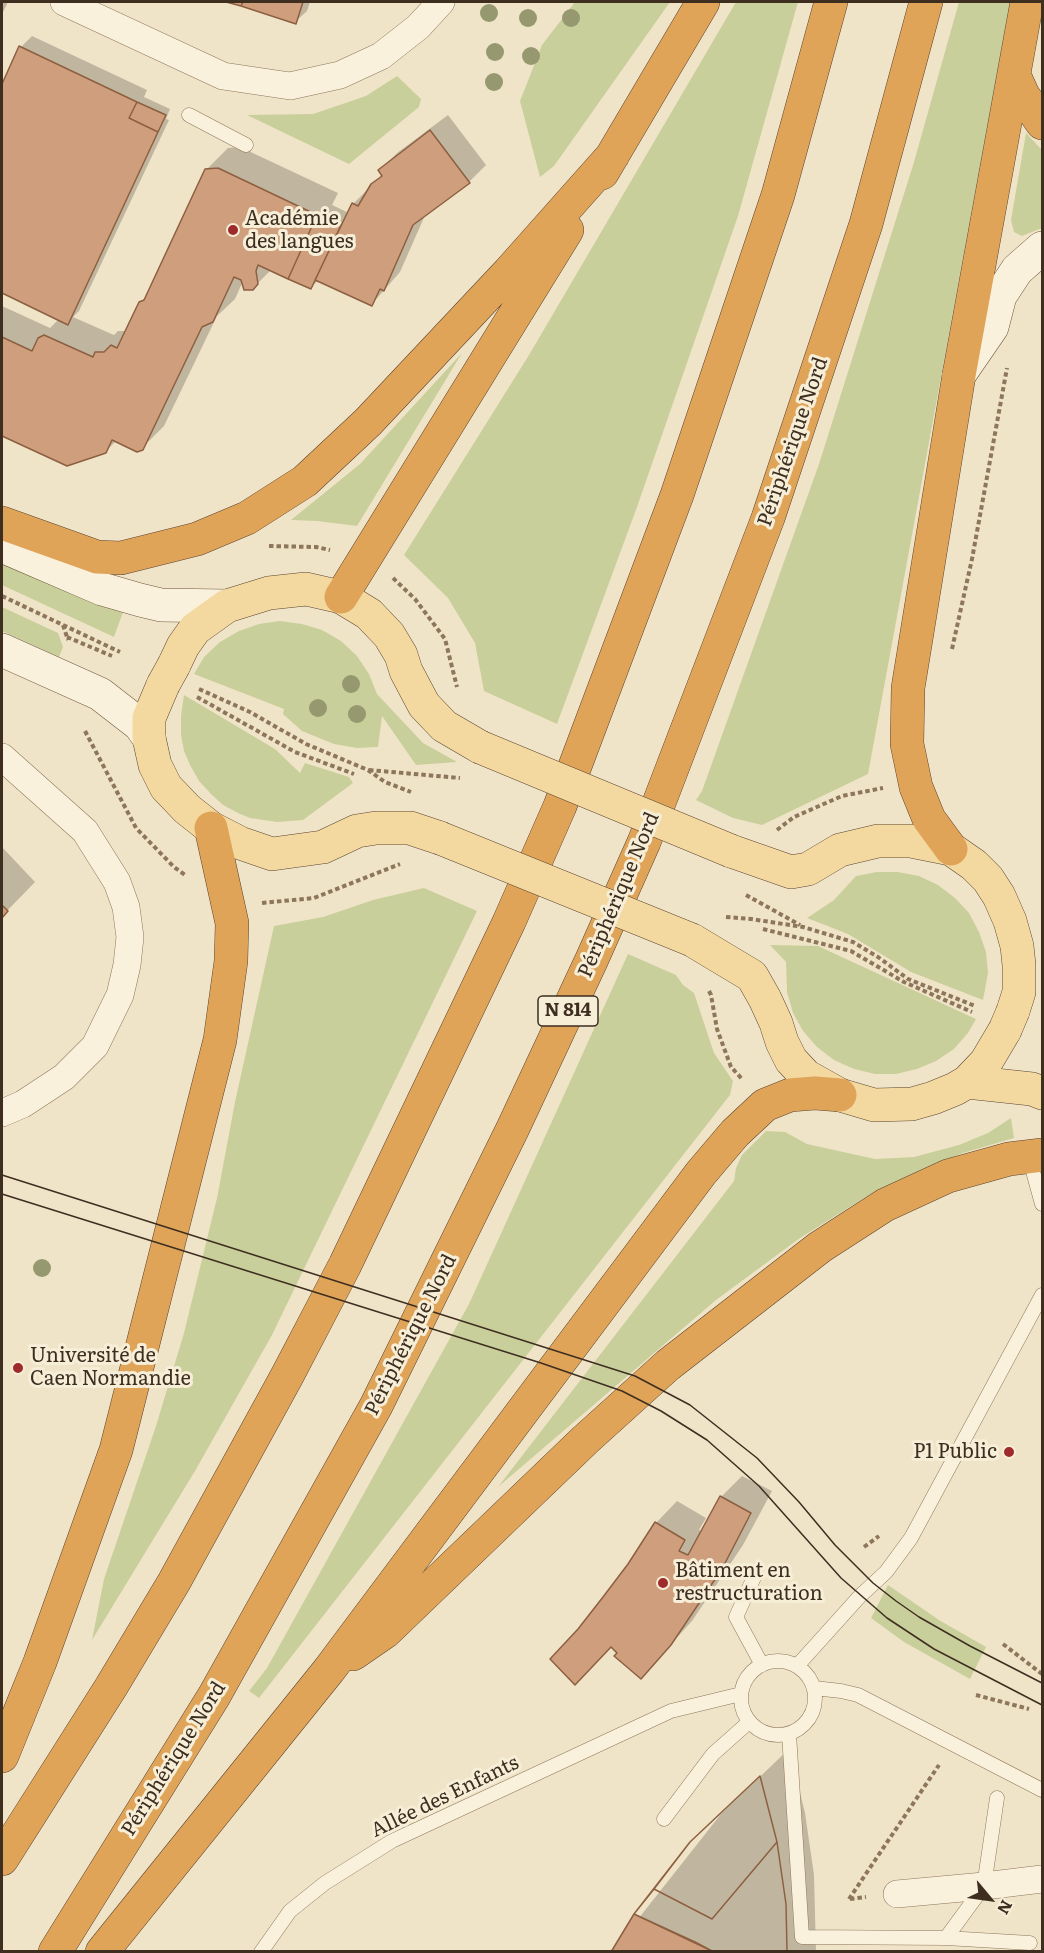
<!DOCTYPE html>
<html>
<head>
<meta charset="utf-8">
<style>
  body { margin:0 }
  #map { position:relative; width:1044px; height:1953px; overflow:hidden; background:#f0e4c8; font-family:Literata,serif }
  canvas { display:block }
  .frame { position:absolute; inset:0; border:3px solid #3d2e20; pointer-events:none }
  .north { position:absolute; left:960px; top:1869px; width:60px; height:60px; -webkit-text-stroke:4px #f7eed8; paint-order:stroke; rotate:119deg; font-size:16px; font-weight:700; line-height:24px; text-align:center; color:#3d2e20 }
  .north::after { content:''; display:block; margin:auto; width:21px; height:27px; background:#3d2e20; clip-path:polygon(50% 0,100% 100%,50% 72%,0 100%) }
</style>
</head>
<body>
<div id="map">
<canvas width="1044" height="1953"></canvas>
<div class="frame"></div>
<div class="north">N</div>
</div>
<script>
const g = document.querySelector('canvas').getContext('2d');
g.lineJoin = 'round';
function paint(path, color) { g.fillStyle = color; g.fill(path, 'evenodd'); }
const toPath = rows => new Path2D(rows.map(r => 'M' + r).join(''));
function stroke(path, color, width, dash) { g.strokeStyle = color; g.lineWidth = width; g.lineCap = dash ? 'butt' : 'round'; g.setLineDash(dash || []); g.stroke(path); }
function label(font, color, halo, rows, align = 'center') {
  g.font = font + ' Literata,serif'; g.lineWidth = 6; g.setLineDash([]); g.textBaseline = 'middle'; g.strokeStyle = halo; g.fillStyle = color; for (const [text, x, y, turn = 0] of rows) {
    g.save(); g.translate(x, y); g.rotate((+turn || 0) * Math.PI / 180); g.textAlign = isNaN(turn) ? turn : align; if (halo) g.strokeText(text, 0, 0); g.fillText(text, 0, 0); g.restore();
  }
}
paint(toPath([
  [575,2,670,2,554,166,540,177,520,101,542,45],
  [736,2,798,2,738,216,637,507,557,724,484,691,475,643,448,598,404,555,529,355],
  [959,2,1010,2,868,774,762,825,733,818,696,800,702,791,819,464,914,162],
  [397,76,421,99,419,107,349,164,247,115,313,114,366,96],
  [1026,133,1042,150,1042,228,1022,236,1014,232,1011,220],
  [462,353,357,526,317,521,291,520,360,464],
  [2,559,123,612,114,637,2,585],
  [2,607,58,633,63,647,59,657,2,631],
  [280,621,302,624,322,630,341,641,357,656,369,674,377,694,423,743,457,762,416,765,382,716,378,747,357,748,334,744,302,731,283,714,284,709,194,674,204,657,220,642,239,631,259,624],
  [184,695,275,749,300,773,305,763,349,777,353,783,303,820,277,822,250,818,238,813,223,805,211,794,199,781,190,765,184,751,181,735,181,716],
  [877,872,898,872,919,876,938,885,955,898,969,913,979,932,986,952,988,973,983,1000,911,972,848,934,807,918,834,900,856,876],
  [424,888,477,911,272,1335,195,1471,92,1640,104,1579,156,1426,184,1333,217,1198,235,1102,274,926,323,917,373,900],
  [770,945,818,946,976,1019,968,1033,954,1049,936,1061,917,1069,896,1074,875,1074,854,1069,834,1060,817,1047,803,1031,793,1013,787,992,786,962],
  [628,954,676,975,683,985,694,993,714,1053,733,1081,730,1095,259,1698,249,1691,267,1668,469,1304],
  [1011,1118,1014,1138,963,1153,911,1175,872,1193,800,1238,716,1300,498,1487,734,1181,736,1168,742,1155,766,1131,785,1132,807,1144,875,1159,914,1157,959,1145,988,1133],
  [888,1585,939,1620,986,1647,970,1679,904,1642,871,1618]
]), '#c9cf9b');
paint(toPath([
  [2,2,8,2,2,14],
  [230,2,310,2,307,11,295,22],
  [32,36,147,90,144,97,170,109,166,119,169,120,79,311,73,317,114,335,118,331,127,331,140,303,148,295,206,170,228,148,240,147,338,193,332,205,349,213,353,204,383,174,380,170,397,153,448,115,486,165,469,182,426,213,400,272,372,304,319,280,311,287,271,270,253,288,243,281,235,299,217,316,164,426,142,448,116,441,105,452,67,464,2,434,2,306,50,328,59,319,2,291,3,276,2,275,2,87,21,47],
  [2,847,35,882,2,916],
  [742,1476,772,1491,743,1545,692,1621,641,1677,612,1645,579,1630,629,1564,656,1523,677,1501,706,1518,699,1530,703,1531,721,1497],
  [789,1749,805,1813,814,1875,816,1952,612,1952,721,1814]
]), '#0003');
const building = toPath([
  [226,2,243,2,241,6,226,2],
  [243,2,303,2,296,24,241,6,243,2],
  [19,46,137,102,129,118,158,132,68,325,2,293,2,84,19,46],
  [137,102,166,115,158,132,129,118,137,102],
  [430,130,470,183,413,225,384,291,380,289,372,306,315,280,352,203,358,206,371,184,382,176,378,170,430,130],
  [218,168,317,215,288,279,258,265,256,271,258,284,253,290,244,290,241,280,234,277,213,322,202,327,143,450,137,452,112,440,106,453,67,466,2,436,2,337,32,351,38,338,44,335,93,357,95,352,104,352,111,345,117,348,139,302,144,300,205,169,218,168],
  [317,215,341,225,311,289,288,279,317,215],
  [2,905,8,911,2,918,2,905],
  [720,1496,751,1513,722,1569,671,1645,641,1679,614,1656,617,1653,611,1647,575,1685,550,1659,578,1629,603,1597,628,1564,655,1522,685,1540,679,1551,688,1555,720,1496],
  [760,1776,777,1842,786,1904,787,1952,714,1952,634,1914,690,1842,760,1776],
  [760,1776,777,1842,712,1919,654,1889,690,1842,760,1776],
  [777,1842,786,1904,787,1952,714,1952,634,1914,654,1889,712,1919,777,1842],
  [634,1914,695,1942,714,1952,611,1952,634,1914]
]);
paint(building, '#cf9f7d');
stroke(building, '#8d5f41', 1.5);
const lane = toPath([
  [189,115,246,145],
  [1029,1157,1042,1204],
  [755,1575,736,1617,762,1665],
  '741 1698a37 37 0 1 1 74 0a37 37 0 1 1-74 0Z',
  [797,1666,860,1596,886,1572,911,1538,1042,1295],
  [814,1688,841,1691,858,1695,1042,1790],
  [789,1734,802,1937,946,1938,1030,1943],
  [664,1819,713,1754,749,1722],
  [946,1938,984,1886,997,1798],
  [261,1952,290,1911,325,1883,392,1841,671,1711,741,1694]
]);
const street = toPath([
  [64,2,223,76,290,86,340,75,381,56,418,27,441,2],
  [2,757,85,831,117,882,126,907,130,937,127,965,120,995,95,1046,64,1077,23,1104,2,1113],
  [897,1894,984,1886,1042,1879]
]);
const secondary = toPath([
  [959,375,992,327,1000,296,1017,270,1042,248],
  [2,546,102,589,140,600,161,605,227,606],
  [2,650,100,694,140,725,149,738]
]);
const primary = toPath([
  [174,665,183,646,195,629,227,606,269,593,306,589,341,597,369,614,389,635,401,655,406,671,424,705,444,726,480,747],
  [163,685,149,718,149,738,155,765,166,787,187,809,211,828,240,843,272,854,323,847,357,831,376,828,410,828,440,838],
  [731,851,791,872,808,869,840,850,878,841,911,841,951,849,974,865,988,879,999,896,1010,921,1017,946,1019,965,1019,992,1013,1011],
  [692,940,752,976,765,999,776,1023,782,1042,791,1060,806,1076,840,1095,874,1105,912,1104,933,1098,955,1089,967,1082,986,1062,1005,1030],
  [967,1082,1032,1089,1042,1093]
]);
const highway = toPath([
  [1014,75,1023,95,1042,123],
  [602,173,703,2],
  [2,523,97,557,121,558,197,539,247,518,305,481,368,422,509,272,613,155],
  [341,597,567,230],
  [951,849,929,819,916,787,907,744,908,688,959,375,1027,2],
  [353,1654,385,1632,585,1440,668,1365,820,1247,885,1205,948,1176,1009,1159,1042,1155],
  [2,1756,40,1662,116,1450,220,1040,231,961,232,923,211,828],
  [2,1859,111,1687,174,1582,287,1376,345,1265,509,922,560,806,677,495,778,195,831,2],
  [55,1952,214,1696,376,1406,513,1128,592,959,644,842,768,518,866,224,926,2],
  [102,1952,329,1670,701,1173,735,1133,765,1105,790,1095,815,1093,840,1095]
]);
stroke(lane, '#8d765c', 15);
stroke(street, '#8d765c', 28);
stroke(secondary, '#6f573f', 34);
stroke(primary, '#5b4430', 34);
stroke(highway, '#5b4430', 34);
stroke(toPath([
  [269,546,316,547,330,550],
  [393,578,415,599,445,639,457,687],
  [2,596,120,652],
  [63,625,68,640],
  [67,637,112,656],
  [952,649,972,559,1007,368],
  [199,689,250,712,306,744,368,770,385,782,411,792],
  [197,697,295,752,354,774],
  [85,731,136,828,174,867,185,875],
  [369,770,460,778],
  [777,830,794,817,842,796,883,788],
  [746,895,800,925],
  [262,903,314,898,400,864],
  [726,917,751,919,803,927,853,942,878,957,908,979,975,1006],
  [763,929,851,951,904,982,972,1012],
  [709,991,711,995,717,1029,731,1067,743,1080],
  [864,1547,879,1536],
  [1003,1644,1042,1674],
  [976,1695,1029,1709],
  [849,1899,939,1765],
  [850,1899,866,1897]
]), '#8d765c', 4, [4.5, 3]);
stroke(lane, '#faf1dc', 14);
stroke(street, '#faf1dc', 27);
stroke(secondary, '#faf1dc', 33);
stroke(primary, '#f3d9a0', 33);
stroke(highway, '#e0a458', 33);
stroke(toPath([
  [2,1175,635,1376,690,1405,757,1458,799,1502,835,1545,873,1583,896,1601,919,1617,970,1646,1042,1683],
  [2,1194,541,1363,622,1391,661,1411,707,1440,759,1486,841,1578,887,1618,934,1649,1042,1705]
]), '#3d2e20', 1.5);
const primaryBridge = toPath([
  [163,685,174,665],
  [480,747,731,851],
  [440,838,692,940],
  [1005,1030,1013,1011]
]);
stroke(primaryBridge, '#5b4430', 34, []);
stroke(primaryBridge, '#f3d9a0', 33);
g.fillStyle = '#96986f';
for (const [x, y] of [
  [489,13],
  [528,18],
  [571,18],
  [495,52],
  [531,56],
  [494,82],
  [351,684],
  [318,708],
  [357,714],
  [42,1268]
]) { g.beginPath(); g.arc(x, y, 9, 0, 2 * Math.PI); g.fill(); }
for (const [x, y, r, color] of [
  [233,230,6,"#9e2a2b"],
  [18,1368,6,"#9e2a2b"],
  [1009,1452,6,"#9e2a2b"],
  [663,1583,6,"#9e2a2b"]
]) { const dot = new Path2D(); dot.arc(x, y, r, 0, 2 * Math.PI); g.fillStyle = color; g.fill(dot); stroke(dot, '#f7eed8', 2); }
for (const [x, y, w] of [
  [568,1011,60]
]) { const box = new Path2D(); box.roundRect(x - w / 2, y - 15, w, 30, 4.5); g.fillStyle = '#f7eed8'; g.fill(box); stroke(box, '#3d2e20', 1.5); }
label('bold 18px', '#3d2e20', null, [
  ["N 814",568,1011]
]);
label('20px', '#3d2e20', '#f7eed8', [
  ["Académie",245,219],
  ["des langues",245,242],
  ["Université de",30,1356],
  ["Caen Normandie",30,1379],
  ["P1 Public",997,1452,"right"],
  ["Bâtiment en",675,1571],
  ["restructuration",675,1594]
], 'left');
label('20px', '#3d2e20', '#f7eed8', [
  ["Périphérique Nord",793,442,-71],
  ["Périphérique Nord",619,895,-67],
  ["Périphérique Nord",411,1335,-63],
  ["Périphérique Nord",174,1759,-58],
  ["Allée des Enfants",445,1797,-26]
]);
</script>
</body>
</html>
